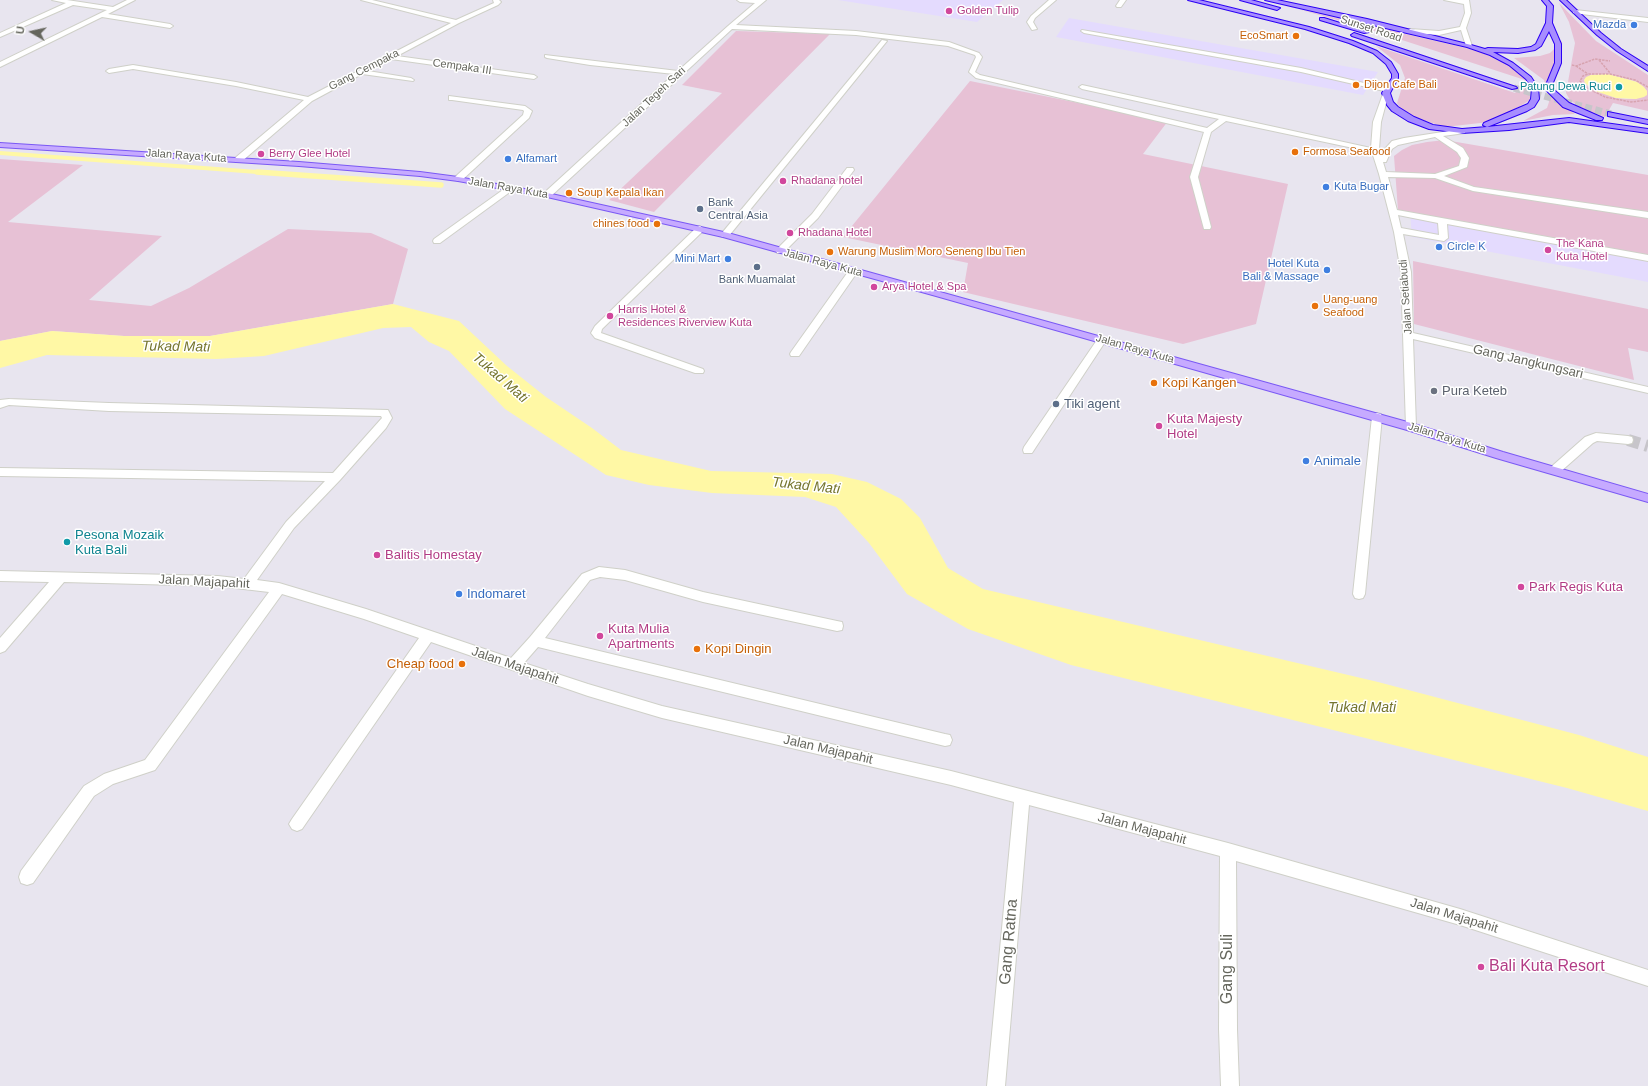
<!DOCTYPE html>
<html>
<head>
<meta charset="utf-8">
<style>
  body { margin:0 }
  #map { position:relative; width:1648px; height:1086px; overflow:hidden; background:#e8e5ef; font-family:Helvetica,sans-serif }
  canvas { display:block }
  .north { position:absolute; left:12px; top:12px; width:40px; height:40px; -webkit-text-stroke:3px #fff; paint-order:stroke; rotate:279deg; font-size:11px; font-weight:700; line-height:16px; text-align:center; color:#65665d }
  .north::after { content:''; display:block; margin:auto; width:14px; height:18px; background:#65665d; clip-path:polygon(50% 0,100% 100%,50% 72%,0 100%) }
</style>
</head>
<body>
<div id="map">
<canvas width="1648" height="1086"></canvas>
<div class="north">U</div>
</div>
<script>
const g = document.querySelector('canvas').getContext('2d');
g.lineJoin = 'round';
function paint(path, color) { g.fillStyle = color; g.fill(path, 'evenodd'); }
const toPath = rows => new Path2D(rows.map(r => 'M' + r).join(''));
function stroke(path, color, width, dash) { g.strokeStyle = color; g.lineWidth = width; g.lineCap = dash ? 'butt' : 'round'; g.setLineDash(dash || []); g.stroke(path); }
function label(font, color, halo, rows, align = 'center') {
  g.font = font + ' Helvetica,sans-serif'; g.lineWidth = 3; g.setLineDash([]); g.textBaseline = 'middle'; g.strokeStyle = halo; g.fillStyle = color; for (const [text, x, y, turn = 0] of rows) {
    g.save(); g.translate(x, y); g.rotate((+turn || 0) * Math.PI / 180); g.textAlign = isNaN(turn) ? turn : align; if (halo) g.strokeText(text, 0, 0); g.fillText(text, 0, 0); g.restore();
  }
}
paint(toPath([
  [838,0,1003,0,977,22],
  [1069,18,1378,72,1363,95,1056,37],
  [1410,212,1648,256,1648,282,1412,237]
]), '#e4dbfe');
paint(toPath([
  [1559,3,1596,41,1648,75,1648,111,1613,103,1605,117,1581,108,1570,100,1566,93,1575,43,1569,22],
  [1608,74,1637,82,1647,91,1636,99,1627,99,1616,98,1589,87,1585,83,1584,80,1591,75],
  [1298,9,1479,51,1511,67,1527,80,1530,87,1530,100,1509,113,1489,122,1445,127,1416,118,1401,109,1397,103,1405,78,1400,65,1376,46,1515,93,1525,80,1362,27],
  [736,31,830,34,654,212,609,200,722,93,682,85],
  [1562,41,1561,50,1546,88,1544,80,1514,58,1540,56,1550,53],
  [970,81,1168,121,1143,154,1288,184,1256,324,1183,344,963,292,968,263,843,237],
  [1548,93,1575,114,1553,115,1523,121,1547,108,1549,102],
  [1445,140,1648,175,1648,256,1398,210,1394,156,1402,150,1412,145,1427,142],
  [0,159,83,165,8,222,162,236,89,300,151,306,189,288,288,229,371,233,408,249,393,304,210,336,124,336,52,331,0,341],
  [1413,261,1648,309,1648,352,1628,348,1634,380,1414,324]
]), '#e7c1d5');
paint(toPath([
  [1608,74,1637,82,1644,87,1647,91,1647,95,1644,97,1636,99,1616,98,1595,91,1585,83,1584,80,1586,77,1591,75],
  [393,304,459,321,507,366,546,397,592,428,621,450,711,471,832,474,867,482,901,499,920,518,948,568,983,589,1378,682,1579,735,1648,757,1648,811,1567,788,1071,665,968,629,907,594,869,543,836,507,805,497,712,493,649,485,606,475,505,409,449,351,429,342,411,327,383,328,264,356,216,359,47,355,0,368,0,341,52,331,124,336,210,336]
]), '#fff8a5');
stroke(toPath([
  [0,153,271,173]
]), '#fff8a5', 4);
stroke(toPath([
  [257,172,441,185]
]), '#fff8a5', 5.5);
stroke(toPath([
  [1628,440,1648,446]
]), '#c7c5ca', 12, [12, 6]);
stroke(toPath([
  [1514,88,1611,114]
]), '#c7c5ca', 7, [7, 3.5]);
const minor = toPath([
  [52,0,67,0,113,7,127,0,135,0,108,14,170,24,173,26,170,28,102,17,0,67,0,62,107,10,73,5,0,37,0,33,66,3,52,0],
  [361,0,372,0,456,20,494,3,493,0,499,0,501,2,498,5,459,23,397,56,534,75,537,77,534,79,391,59,368,71,411,78,414,80,413,81,362,74,312,101,241,162,235,162,235,158,304,100,236,86,133,69,109,73,106,71,109,69,133,65,236,82,308,97,451,23,361,0],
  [737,0,766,0,736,25,856,31,949,42,979,53,982,57,975,72,980,75,1207,128,1219,119,1082,89,1079,87,1082,85,1371,148,1373,122,1384,91,1301,72,1084,33,1081,31,1082,30,1301,68,1389,89,1391,90,1389,92,1381,122,1379,149,1384,150,1392,141,1404,138,1462,129,1465,129,1465,133,1443,136,1463,148,1469,158,1467,167,1444,176,1474,187,1648,212,1648,218,1473,191,1435,178,1388,177,1397,210,1648,255,1648,261,1447,224,1448,238,1444,241,1403,234,1411,272,1413,333,1648,387,1648,393,1413,339,1416,427,1415,430,1411,431,1407,430,1406,427,1401,272,1394,232,1379,174,1372,152,1226,121,1211,132,1198,177,1211,227,1210,229,1204,229,1190,177,1204,132,976,78,969,72,976,57,975,55,948,46,856,35,732,29,550,197,544,197,544,193,674,74,590,65,547,58,545,57,545,55,678,71,728,26,755,3,740,2,737,0],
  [1435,137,1457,152,1461,158,1459,166,1435,174,1386,172,1383,162,1386,162,1392,149,1398,145,1435,137],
  [1398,215,1438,223,1439,235,1401,228,1398,215],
  [1049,0,1056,0,1035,18,1033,22,1037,29,1032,30,1027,22,1031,16,1049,0],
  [1120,0,1126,0,1121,7,1117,7,1116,6,1120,0],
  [1444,0,1469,0,1471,13,1466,28,1472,46,1471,47,1466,46,1461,30,1439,35,1410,33,1407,31,1410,29,1439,31,1460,27,1465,13,1464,4,1444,0],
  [1575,10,1648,18,1648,22,1573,13,1573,11,1575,10],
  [882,40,887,41,728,237,722,237,721,235,722,233,882,40],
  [449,96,525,106,532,111,529,118,461,181,458,181,454,179,455,177,523,115,524,111,523,110,452,100,449,100,449,96],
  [847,168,853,168,854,170,818,218,783,253,777,253,776,251,777,249,812,214,847,168],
  [507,187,513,187,514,189,440,243,434,243,433,241,434,239,507,187],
  [700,226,704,229,703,231,602,329,601,333,703,369,704,371,703,373,695,373,595,338,591,333,595,326,697,227,700,226],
  [853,268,858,271,799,356,791,356,790,354,791,352,850,269,853,268],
  [1102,336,1107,339,1032,453,1024,453,1023,450,1024,447,1099,337,1102,336],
  [9,399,109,403,388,410,392,418,386,428,340,480,294,528,257,580,279,583,366,609,511,658,530,637,582,574,599,567,625,570,703,592,837,621,842,622,843,626,842,630,837,631,703,602,625,580,600,577,590,580,545,638,945,734,950,735,952,740,950,745,945,746,538,647,524,663,588,684,662,706,951,771,1228,843,1460,909,1648,970,1648,986,1460,925,1236,861,1237,1029,1239,1086,1221,1086,1219,1029,1220,856,1029,805,1005,1086,987,1086,1014,802,951,785,662,718,588,696,431,642,302,829,297,831,292,829,289,824,292,819,419,638,364,619,282,594,155,770,113,784,94,796,33,883,27,885,21,883,19,877,21,871,84,786,104,774,145,760,269,592,218,586,64,582,5,651,0,653,0,638,49,582,0,581,0,571,218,576,244,579,286,522,325,481,0,476,0,468,333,473,382,418,381,416,109,411,9,405,0,408,0,400,9,399],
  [1377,413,1381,414,1382,417,1365,594,1363,598,1359,599,1355,598,1353,594,1372,417,1373,414,1377,413],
  [1596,433,1628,436,1632,437,1633,440,1632,443,1628,444,1597,441,1593,443,1559,473,1551,473,1549,470,1551,467,1585,437,1596,433]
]);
const major = toPath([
  [0,143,299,162,420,172,458,177,547,193,728,233,1411,423,1503,452,1648,494,1648,502,1496,458,1407,430,936,296,723,237,547,197,458,181,420,176,299,166,0,147,0,143]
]);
const highway = toPath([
  [1188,0,1199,0,1309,27,1353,41,1377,51,1391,62,1398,74,1398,78,1390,93,1393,102,1398,107,1414,117,1433,125,1462,129,1487,127,1483,125,1484,123,1528,104,1531,99,1532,88,1526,79,1509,65,1490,55,1467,47,1265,0,1277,0,1367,19,1471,45,1485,49,1488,48,1518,49,1531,47,1536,44,1546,23,1547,6,1542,0,1548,0,1553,6,1552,23,1561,44,1561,63,1552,85,1553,89,1569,103,1603,118,1602,120,1596,120,1563,107,1546,90,1546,85,1555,63,1555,44,1549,31,1541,46,1535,50,1518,53,1493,52,1513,63,1531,77,1538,88,1539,99,1534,107,1527,111,1487,127,1569,118,1648,129,1648,133,1569,122,1509,130,1462,133,1429,129,1408,121,1392,111,1387,105,1382,93,1392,78,1392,74,1386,64,1373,53,1349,43,1305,29,1188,0],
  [1240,0,1251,0,1280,8,1277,10,1240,0],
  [1560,0,1566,0,1601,33,1621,49,1648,66,1648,71,1617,51,1597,35,1560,0],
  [1320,18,1324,18,1369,32,1364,33,1320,20,1320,18],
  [1354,33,1516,87,1517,88,1512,89,1352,36,1351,35,1354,33],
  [1608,112,1648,120,1648,124,1608,116,1608,112]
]);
stroke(minor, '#cfd0c8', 2);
stroke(major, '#7a59f4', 2);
stroke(highway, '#2b00f4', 2);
stroke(toPath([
  [1599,60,1610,73],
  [1572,65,1576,66,1595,59,1610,61],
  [1576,66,1588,74],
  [1648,87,1635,80,1610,74,1588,74,1583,76,1580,81,1585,87,1605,97,1631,102,1648,100]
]), '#d7a3af', 1.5, [2.5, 1]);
paint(minor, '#fff');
paint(major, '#c6aaff');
paint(highway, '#a78dff');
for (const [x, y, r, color] of [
  [949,11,4,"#d1479c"],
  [1634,25,4,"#3f7fe0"],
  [1296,36,4,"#e8710a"],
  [1356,85,4,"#e8710a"],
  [1619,87,4,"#0f9aa8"],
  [1295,152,4,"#e8710a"],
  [261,154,4,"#d1479c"],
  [508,159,4,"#3f7fe0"],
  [783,181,4,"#d1479c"],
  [1326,187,4,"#3f7fe0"],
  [569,193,4,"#e8710a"],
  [700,209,4,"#5c6f8a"],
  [657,224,4,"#e8710a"],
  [790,233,4,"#d1479c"],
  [1439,247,4,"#3f7fe0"],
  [1548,250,4,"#d1479c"],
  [830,252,4,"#e8710a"],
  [728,259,4,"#3f7fe0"],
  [757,267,4,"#5c6f8a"],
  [1327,270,4,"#3f7fe0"],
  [874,287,4,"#d1479c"],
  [1315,306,4,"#e8710a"],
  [610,316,4,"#d1479c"],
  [1154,383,4,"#e8710a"],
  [1434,391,4,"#6b7280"],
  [1056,404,4,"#5c6f8a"],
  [1159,426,4,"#d1479c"],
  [1306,461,4,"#3f7fe0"],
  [67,542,4,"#0f9aa8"],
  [377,555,4,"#d1479c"],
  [1521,587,4,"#d1479c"],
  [459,594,4,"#3f7fe0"],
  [600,636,4,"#d1479c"],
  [697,649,4,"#e8710a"],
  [462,664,4,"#e8710a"],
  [1481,967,4,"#d1479c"]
]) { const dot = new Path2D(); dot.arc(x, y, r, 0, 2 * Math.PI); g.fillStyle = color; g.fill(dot); stroke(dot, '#fff', 1.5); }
label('11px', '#b23c85', '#fff', [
  ["Golden Tulip",957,11],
  ["Berry Glee Hotel",269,154],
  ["Rhadana hotel",791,181],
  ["Rhadana Hotel",798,233],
  ["The Kana",1556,244],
  ["Kuta Hotel",1556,257],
  ["Arya Hotel & Spa",882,287],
  ["Harris Hotel &",618,310],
  ["Residences Riverview Kuta",618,323]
], 'left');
label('11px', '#366cbe', '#fff', [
  ["Mazda",1626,25],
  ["Alfamart",516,159,"left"],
  ["Kuta Bugar",1334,187,"left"],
  ["Circle K",1447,247,"left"],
  ["Mini Mart",720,259],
  ["Hotel Kuta",1319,264],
  ["Bali & Massage",1319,277]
], 'right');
label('11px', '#65665d', '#fff', [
  ["Sunset Road",1371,29,18],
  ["Cempaka III",462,67,8],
  ["Gang Cempaka",364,70,-27],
  ["Jalan Tegeh Sari",654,97,-43],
  ["Jalan Raya Kuta",186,156,4],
  ["Jalan Raya Kuta",508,188,10],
  ["Jalan Raya Kuta",823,263,15],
  ["Jalan Setiabudi",1406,297,-94],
  ["Jalan Raya Kuta",1135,349,16],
  ["Jalan Raya Kuta",1447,438,17]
]);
label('11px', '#c56008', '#fff', [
  ["EcoSmart",1288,36,"right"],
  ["Dijon Cafe Bali",1364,85],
  ["Formosa Seafood",1303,152],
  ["Soup Kepala Ikan",577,193],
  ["chines food",649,224,"right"],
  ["Warung Muslim Moro Seneng Ibu Tien",838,252],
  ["Uang-uang",1323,300],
  ["Seafood",1323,313]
], 'left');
label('11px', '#0d838f', '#fff', [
  ["Patung Dewa Ruci",1611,87]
], 'right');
label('11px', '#4e5e75', '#fff', [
  ["Bank",708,203],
  ["Central Asia",708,216],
  ["Bank Muamalat",757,280,"center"]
], 'left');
label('13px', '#65665d', '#fff', [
  ["Gang Jangkungsari",1528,362,13],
  ["Jalan Majapahit",204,582,3],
  ["Jalan Majapahit",515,666,19],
  ["Jalan Majapahit",828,750,13],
  ["Jalan Majapahit",1142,829,15],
  ["Jalan Majapahit",1454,916,17]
]);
label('13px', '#c56008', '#fff', [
  ["Kopi Kangen",1162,383],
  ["Kopi Dingin",705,649],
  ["Cheap food",454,664,"right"]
], 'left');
label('13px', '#5b616d', '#fff', [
  ["Pura Keteb",1442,391]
], 'left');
label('13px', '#4e5e75', '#fff', [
  ["Tiki agent",1064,404]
], 'left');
label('13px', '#b23c85', '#fff', [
  ["Kuta Majesty",1167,419],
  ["Hotel",1167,434],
  ["Balitis Homestay",385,555],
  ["Park Regis Kuta",1529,587],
  ["Kuta Mulia",608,629],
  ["Apartments",608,644]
], 'left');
label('13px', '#366cbe', '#fff', [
  ["Animale",1314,461],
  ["Indomaret",467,594]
], 'left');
label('13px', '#0d838f', '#fff', [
  ["Pesona Mozaik",75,535],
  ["Kuta Bali",75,550]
], 'left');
label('italic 14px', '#75752d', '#fff', [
  ["Tukad Mati",176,347,1],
  ["Tukad Mati",500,378,41],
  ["Tukad Mati",806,486,6],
  ["Tukad Mati",1362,708]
]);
label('16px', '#65665d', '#fff', [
  ["Gang Ratna",1009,942,-85],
  ["Gang Suli",1228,969,-90]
]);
label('16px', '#b23c85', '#fff', [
  ["Bali Kuta Resort",1489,967]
], 'left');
</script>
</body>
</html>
